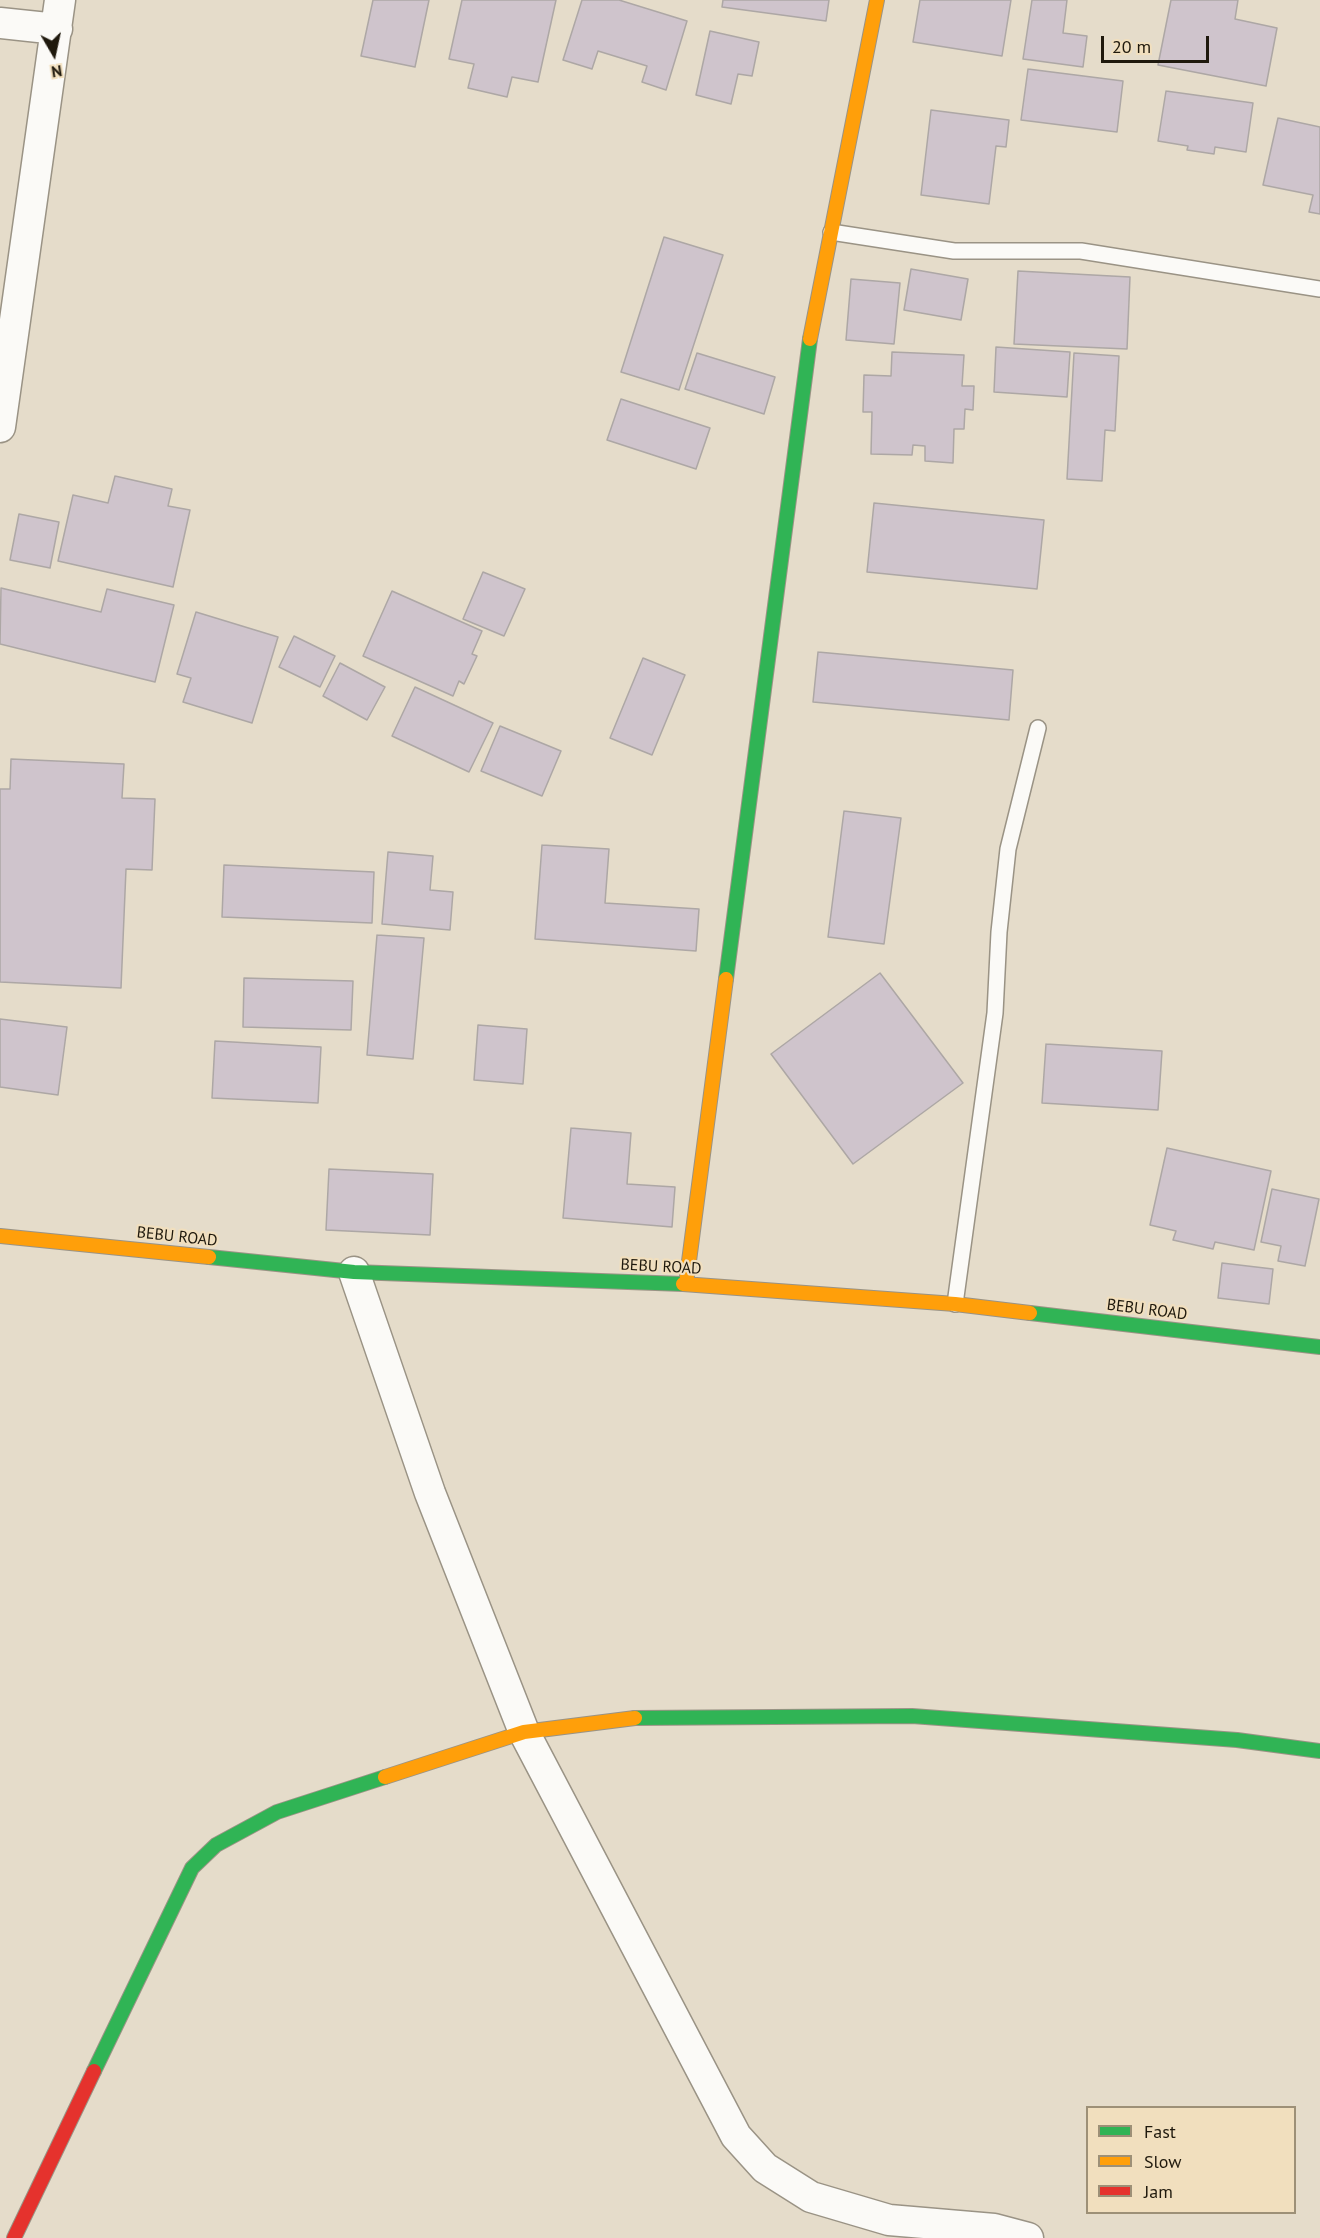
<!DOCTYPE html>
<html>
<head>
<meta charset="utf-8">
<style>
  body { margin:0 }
  #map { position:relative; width:1320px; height:2238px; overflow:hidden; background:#e5dcca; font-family:"PT Sans",sans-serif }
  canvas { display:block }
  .legend { position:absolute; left:1086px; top:2106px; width:210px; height:108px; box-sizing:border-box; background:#f1dfbe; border:2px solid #9d9077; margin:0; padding:8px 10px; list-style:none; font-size:18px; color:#1f190d }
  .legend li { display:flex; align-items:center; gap:12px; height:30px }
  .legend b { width:30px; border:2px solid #9d9077 }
  .north { position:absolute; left:24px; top:24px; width:60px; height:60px; -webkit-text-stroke:4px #f1dfbe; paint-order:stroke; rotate:171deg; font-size:16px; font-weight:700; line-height:24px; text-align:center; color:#1f190d }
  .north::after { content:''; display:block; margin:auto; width:21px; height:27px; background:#1f190d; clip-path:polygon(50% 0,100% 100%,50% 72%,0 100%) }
  .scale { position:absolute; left:1101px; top:36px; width:108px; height:27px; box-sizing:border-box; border:3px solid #1f190d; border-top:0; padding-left:8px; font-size:18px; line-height:21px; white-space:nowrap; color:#1f190d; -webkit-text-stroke:4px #f1dfbe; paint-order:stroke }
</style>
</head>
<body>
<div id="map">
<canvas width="1320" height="2238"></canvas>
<ul class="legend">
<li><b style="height:8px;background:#30b455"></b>Fast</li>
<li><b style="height:8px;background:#ff9f0a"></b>Slow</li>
<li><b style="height:8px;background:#e5322d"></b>Jam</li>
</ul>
<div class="north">N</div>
<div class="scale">20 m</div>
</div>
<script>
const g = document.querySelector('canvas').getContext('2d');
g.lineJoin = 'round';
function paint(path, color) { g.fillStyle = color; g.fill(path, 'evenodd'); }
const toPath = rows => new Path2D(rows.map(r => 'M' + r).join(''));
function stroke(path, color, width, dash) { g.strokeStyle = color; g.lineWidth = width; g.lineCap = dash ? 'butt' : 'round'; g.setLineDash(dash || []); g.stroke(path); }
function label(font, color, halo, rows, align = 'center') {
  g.font = font + ' "PT Sans",sans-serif'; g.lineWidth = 4.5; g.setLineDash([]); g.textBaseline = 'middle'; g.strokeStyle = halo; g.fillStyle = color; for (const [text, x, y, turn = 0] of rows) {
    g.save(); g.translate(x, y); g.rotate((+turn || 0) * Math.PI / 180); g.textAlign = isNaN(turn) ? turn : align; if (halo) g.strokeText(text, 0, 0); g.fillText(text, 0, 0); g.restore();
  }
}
const building = toPath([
  [373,0,429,0,415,67,361,56,373,0],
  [462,0,556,0,538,82,512,77,507,97,468,88,474,64,449,59,462,0],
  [582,0,619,0,687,21,666,90,642,82,647,66,598,51,592,69,563,60,582,0],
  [723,0,829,0,826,21,722,7,723,0],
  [920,0,1011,0,1002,56,913,42,920,0],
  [1032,0,1067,0,1063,33,1087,36,1083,67,1023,59,1032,0],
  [1171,0,1238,0,1235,19,1277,28,1266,86,1158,65,1171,0],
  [710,31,759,42,752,76,738,74,731,104,696,95,710,31],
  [1028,69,1123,81,1117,132,1021,120,1028,69],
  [1166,91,1253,103,1246,152,1215,147,1214,154,1187,150,1188,146,1158,141,1166,91],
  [931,110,1009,120,1006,147,996,146,989,204,921,195,931,110],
  [1278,118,1320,127,1320,214,1309,212,1313,195,1263,185,1278,118],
  [664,237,723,255,679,390,621,372,664,237],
  [911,269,968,279,961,320,904,310,911,269],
  [1018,271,1130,277,1127,349,1014,344,1018,271],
  [851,279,900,283,894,344,846,340,851,279],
  [996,347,1070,352,1067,397,994,392,996,347],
  [892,352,964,355,962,386,974,386,973,410,965,409,964,429,954,429,953,463,925,461,925,446,913,445,912,455,871,454,872,412,863,412,864,375,891,376,892,352],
  [697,353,775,377,764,414,685,389,697,353],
  [1074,353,1119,356,1115,431,1105,430,1102,481,1067,479,1074,353],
  [621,399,710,428,696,469,607,440,621,399],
  [115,476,172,489,168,506,190,510,173,587,58,561,73,495,108,503,115,476],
  [874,503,1044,520,1037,589,867,572,874,503],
  [19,514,59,522,50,568,10,560,19,514],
  [483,572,525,589,504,636,463,619,483,572],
  [1,588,101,612,107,589,174,605,155,682,0,644,1,588],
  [392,591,482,631,472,654,477,656,464,684,459,681,453,696,363,656,392,591],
  [196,612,278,637,252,723,183,702,191,678,177,674,196,612],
  [294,636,335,656,320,687,279,667,294,636],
  [818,652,1013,670,1009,720,813,702,818,652],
  [643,658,685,675,652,755,610,738,643,658],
  [340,663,385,687,367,720,323,696,340,663],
  [415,687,493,723,469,772,392,736,415,687],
  [500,726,561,751,542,796,481,771,500,726],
  [11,759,124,764,122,798,155,799,152,870,126,869,121,988,0,982,0,789,10,789,11,759],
  [844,811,901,818,884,944,828,937,844,811],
  [542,845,609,849,605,903,699,909,696,951,535,939,542,845],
  [388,852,433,856,430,890,453,892,450,930,382,924,388,852],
  [224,865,374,872,372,923,222,917,224,865],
  [377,935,424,938,413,1059,367,1055,377,935],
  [880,973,963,1083,853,1164,771,1054,880,973],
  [244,978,353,981,351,1030,243,1027,244,978],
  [0,1019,67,1027,58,1095,0,1087,0,1019],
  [478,1025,527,1029,523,1084,474,1080,478,1025],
  [215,1041,321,1047,318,1103,212,1098,215,1041],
  [1046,1044,1162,1051,1158,1110,1042,1103,1046,1044],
  [571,1128,631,1133,627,1184,675,1187,672,1227,563,1218,571,1128],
  [1167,1148,1271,1171,1254,1250,1215,1242,1213,1249,1173,1240,1176,1231,1150,1225,1167,1148],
  [329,1169,433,1174,430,1235,326,1230,329,1169],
  [1272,1189,1319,1199,1305,1266,1278,1261,1281,1246,1261,1242,1272,1189],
  [1222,1263,1273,1269,1269,1304,1218,1298,1222,1263]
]);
paint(building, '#cfc4cc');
stroke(building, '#ada7a5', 1.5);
const lane = toPath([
  [831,232,954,251,1081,251,1320,289],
  [955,1304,995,1013,999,932,1008,849,1038,728]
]);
const street = toPath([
  [0,23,57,29],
  [0,427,60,0],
  [354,1272,430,1493,524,1732,736,2136,765,2168,811,2197,889,2220,994,2229,1028,2238]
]);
const fast = toPath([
  [726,979,810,339],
  [209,1257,354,1272,683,1284],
  [1030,1313,1320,1347],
  [635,1718,912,1716,1237,1740,1320,1751],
  [94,2071,192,1868,216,1845,277,1812,385,1777]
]);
const slow = toPath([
  [810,339,877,0],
  [0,1236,209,1257],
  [683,1284,955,1304,1030,1313],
  [686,1284,726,979],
  [385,1777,524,1732,635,1718]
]);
const jam = toPath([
  [14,2238,94,2071]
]);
stroke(lane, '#9a9385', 18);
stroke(street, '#9a9385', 33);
stroke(fast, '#9a9385', 16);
stroke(slow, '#9a9385', 16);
stroke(jam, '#9a9385', 16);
stroke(lane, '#fbfaf7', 15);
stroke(street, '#fbfaf7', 30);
stroke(fast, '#30b455', 14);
stroke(slow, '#ff9f0a', 14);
stroke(jam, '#e5322d', 14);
label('16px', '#1f190d', '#f1dfbe', [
  ["BEBU ROAD",177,1237,6],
  ["BEBU ROAD",661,1267,3],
  ["BEBU ROAD",1147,1310,7]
]);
</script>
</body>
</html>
